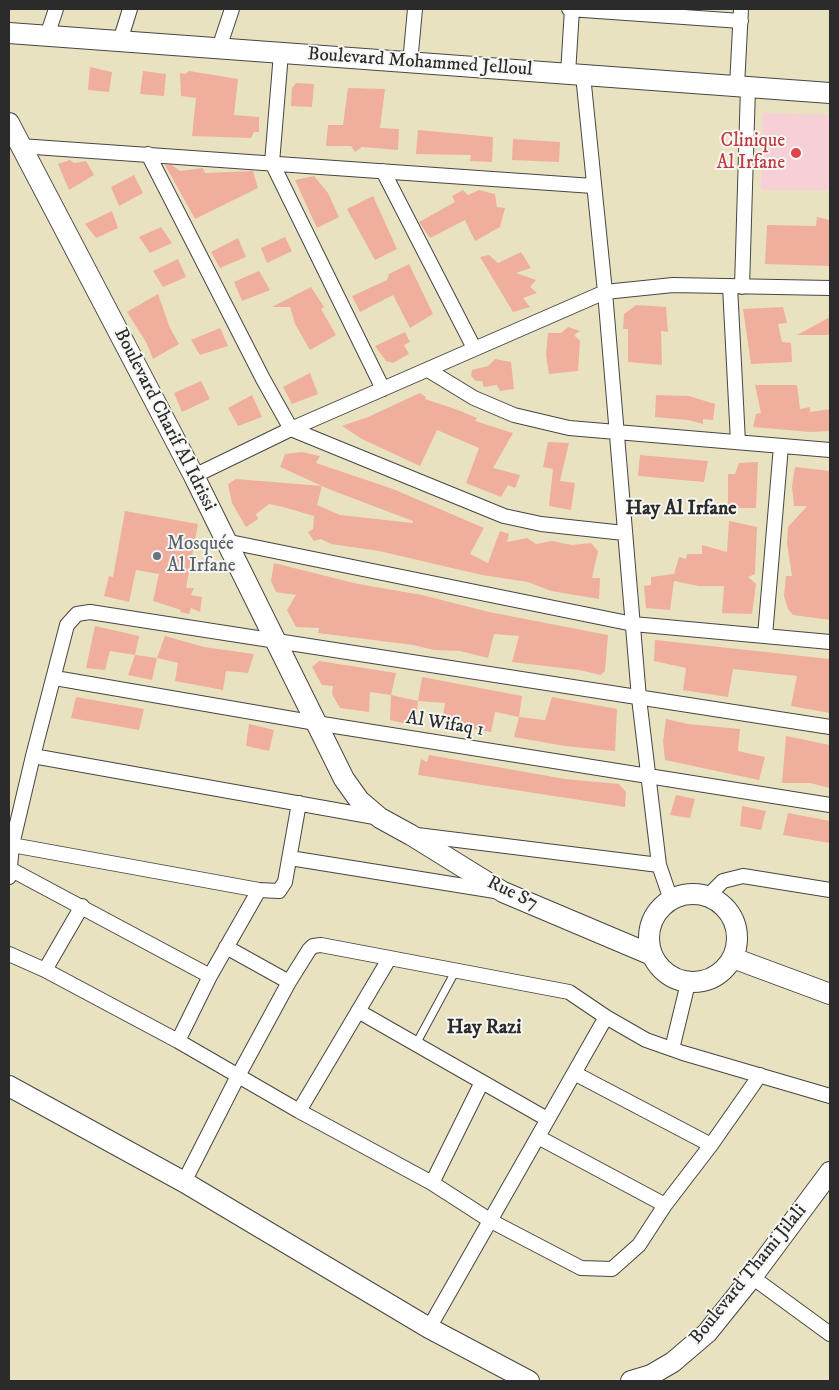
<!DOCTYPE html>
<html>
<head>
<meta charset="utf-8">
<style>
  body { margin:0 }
  #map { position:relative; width:839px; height:1390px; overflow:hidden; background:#e8e2c1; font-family:"IM FELL DW Pica",serif }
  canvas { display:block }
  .frame { position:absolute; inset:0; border:10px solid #2b2b2b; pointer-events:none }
</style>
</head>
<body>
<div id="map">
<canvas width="839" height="1390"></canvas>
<div class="frame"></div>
</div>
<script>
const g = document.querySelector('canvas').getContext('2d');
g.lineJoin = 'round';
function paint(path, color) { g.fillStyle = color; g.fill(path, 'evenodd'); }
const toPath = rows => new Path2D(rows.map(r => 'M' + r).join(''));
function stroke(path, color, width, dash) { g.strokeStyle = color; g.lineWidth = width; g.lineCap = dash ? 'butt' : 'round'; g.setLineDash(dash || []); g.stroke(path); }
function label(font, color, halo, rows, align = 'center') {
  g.font = font + ' "IM FELL DW Pica",serif'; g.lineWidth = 4; g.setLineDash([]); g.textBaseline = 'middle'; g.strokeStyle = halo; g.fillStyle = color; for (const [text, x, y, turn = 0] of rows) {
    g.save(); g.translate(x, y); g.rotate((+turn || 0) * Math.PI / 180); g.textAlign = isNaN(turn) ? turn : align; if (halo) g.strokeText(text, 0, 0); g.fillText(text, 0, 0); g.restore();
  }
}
paint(toPath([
  [763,113,830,115,830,190,761,190]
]), '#f6cfd7');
paint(toPath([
  [90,67,112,72,109,92,88,90],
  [143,71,166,74,164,96,140,94],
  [189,71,238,79,234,115,259,117,259,132,254,132,251,138,192,136,196,98,181,96,180,73,185,74],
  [296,83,314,84,312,107,291,106,292,88],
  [348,88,385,89,380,128,399,129,398,150,362,147,355,152,351,146,326,146,328,125,343,125],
  [418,130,493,137,492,162,470,161,471,155,416,154],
  [513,139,560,142,559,162,512,160],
  [70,160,74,163,86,161,94,175,69,190,58,164],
  [165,165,172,165,180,171,203,168,205,173,253,171,258,188,195,219],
  [134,175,143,193,119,206,111,187],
  [314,176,328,193,339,217,317,228,295,180],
  [463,190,468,195,479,190,495,194,497,207,505,208,500,227,475,241,465,220,430,238,419,222,455,202,452,196],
  [373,196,397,249,375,260,347,209],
  [112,211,118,228,96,238,85,224],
  [817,217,830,220,830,266,765,264,767,225,816,226],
  [161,227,172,243,150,253,139,237],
  [285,237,292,251,267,263,261,248],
  [238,238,246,257,220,268,211,252],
  [521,252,531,268,516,273,536,280,530,287,537,293,523,298,530,307,513,312,480,257,489,255,498,263],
  [178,259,186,277,163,287,153,271],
  [409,264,433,314,410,328,393,295,360,312,352,296,387,280,389,274],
  [259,271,270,290,242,301,234,282],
  [311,287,324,307,321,309,336,335,310,350,295,324,290,307,272,307],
  [158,294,170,328,179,344,153,359,146,342,127,312],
  [636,305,666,307,668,332,661,331,662,365,628,362,628,329,623,329,624,314],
  [783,307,787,323,778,324,782,342,791,343,792,362,751,364,743,309],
  [830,317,830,335,797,335],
  [568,327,580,331,574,335,580,341,578,371,549,374,546,355,548,333,561,333],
  [220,328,228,346,200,355,191,340],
  [405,332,410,342,404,345,409,354,393,363,386,361,375,346],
  [495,359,511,362,514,389,500,391,497,385,484,387,482,381,476,381,471,376,472,370,488,366],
  [310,373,318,394,292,404,283,387],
  [201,381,210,399,182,412,174,393],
  [755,385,797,385,800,409,810,407,810,412,830,409,830,431,811,432,753,427,756,414,761,413],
  [420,393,426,397,425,399,458,410,477,418,475,421,513,433,493,468,520,475,515,488,508,485,501,497,466,483,479,448,437,430,420,466,362,439,342,426,368,417],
  [252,395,262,417,238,426,228,408],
  [656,395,689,396,715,404,713,420,703,419,703,424,688,420,655,417],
  [548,442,569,443,560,481,575,483,571,510,549,506,553,469,543,467],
  [302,452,320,456,316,463,393,489,484,528,470,554,488,563,500,531,509,534,507,542,527,538,536,544,552,541,572,545,591,543,598,551,592,578,600,578,599,599,551,591,528,582,482,575,379,551,331,544,321,539,314,541,308,532,313,529,314,516,283,507,269,504,256,514,258,519,246,527,232,503,228,484,236,479,322,486,317,505,340,515,413,523,413,521,331,490,280,467,285,454],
  [640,455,708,461,704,482,638,476],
  [758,462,756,508,728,508,728,474,735,474,739,463],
  [795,467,830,471,830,620,793,615,788,609,784,596,786,576,792,576,787,543,788,527,807,506,794,506,792,486],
  [125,511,198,524,186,588,194,588,191,595,202,597,200,612,191,608,189,614,180,612,181,610,153,601,159,574,136,570,129,602,104,596,109,576,113,577],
  [729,521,757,527,755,574,748,577,756,584,752,614,722,613,724,586,699,586,674,581,670,610,646,608,644,586,651,585,651,577,674,574,679,557,686,559,687,554,702,554,702,545,727,552],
  [274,563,358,584,422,595,489,612,608,635,605,671,601,675,579,670,512,662,519,636,494,634,488,658,460,651,434,650,413,645,318,633,319,628,296,627,287,610,296,595,276,592,271,581],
  [95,626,139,636,135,655,110,651,105,670,86,668],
  [165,636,204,647,254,654,248,673,226,671,223,690,175,681,178,663,157,658],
  [655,640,830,659,830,713,791,706,797,676,733,669,728,697,683,690,686,668,654,661],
  [135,655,157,658,152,680,128,675],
  [319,661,396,673,391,695,370,692,369,712,340,708,332,694,333,686,322,685,312,667],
  [422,677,522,696,519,717,495,712,491,732,442,723,445,703,418,701],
  [391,695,418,701,415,726,390,720],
  [76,697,144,709,139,730,71,718],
  [552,697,617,709,615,751,565,746,514,737,519,717,545,720],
  [666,719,688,724,740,729,738,751,765,757,759,780,665,760,663,741],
  [249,724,274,730,269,751,246,746],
  [786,736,830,745,830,788,810,783,782,783],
  [429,755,565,779,619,784,626,792,625,807,418,775,421,759,427,762],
  [676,795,695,799,690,818,670,815],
  [742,806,766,811,761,830,740,826],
  [788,813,830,821,830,843,783,835]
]), '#f0af9d');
const lane = toPath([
  [416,1044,456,970]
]);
const street = toPath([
  [569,9,741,21],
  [47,36,56,9],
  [120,41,130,9],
  [219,48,232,9],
  [281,53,272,163,383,389],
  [410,63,415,9],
  [568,74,572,9],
  [583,75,605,292,639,698,659,865,671,900],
  [737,86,741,9],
  [20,146,593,186],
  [148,154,263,379,291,429,504,516,541,524,624,533],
  [383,171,474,348],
  [730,286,738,442],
  [742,287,748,87],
  [428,370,474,398,514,415,569,428,830,450],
  [194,476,291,429,605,292,673,285,830,288],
  [225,541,633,624,830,642],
  [765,636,781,446],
  [55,678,316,723,830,805],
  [33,756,380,818],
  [417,835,659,865],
  [12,845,259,890,279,891,285,882,299,803],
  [290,858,495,891],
  [10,869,210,976],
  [9,877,12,845,33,756,67,625,77,614,90,612,830,727],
  [708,896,723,881,743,876,830,890],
  [226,947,289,982],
  [9,954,45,970,178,1041,299,1111,432,1183,491,1221,581,1268,612,1269,639,1245,665,1205,711,1145,760,1075],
  [45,970,82,906],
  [358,1011,547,1119],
  [178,1041,210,976,259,890],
  [672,1049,688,983],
  [574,1073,711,1145],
  [299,1111,389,959],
  [538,1137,665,1205],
  [184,1182,238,1076,289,982,309,950,313,946,321,945,569,992,606,1017,646,1040,683,1053,830,1096],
  [432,1183,482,1082],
  [752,1277,830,1334],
  [429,1328,606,1017]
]);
const secondary = toPath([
  [9,33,830,93],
  [9,123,194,476,344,779,359,800,380,818,411,835,503,892,652,955],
  '649 938a44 44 0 1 1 88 0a44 44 0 1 1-88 0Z',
  [733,958,830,994],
  [9,1086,184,1182,429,1328,529,1381],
  [631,1381,651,1375,673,1362,707,1333,752,1277,830,1172]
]);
stroke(lane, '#474642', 9);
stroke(street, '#474642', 16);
stroke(secondary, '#474642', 22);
stroke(lane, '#fff', 7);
stroke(street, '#fff', 14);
stroke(secondary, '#fff', 20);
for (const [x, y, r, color] of [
  [796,153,6,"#e0444e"],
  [157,556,5,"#6b7280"]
]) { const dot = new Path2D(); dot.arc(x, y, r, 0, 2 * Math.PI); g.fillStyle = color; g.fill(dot); stroke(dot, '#f6f6f2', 2); }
label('19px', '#2b2b2b', '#f6f6f2', [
  ["Boulevard Mohammed Jelloul",420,63,4],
  ["Boulevard Charif Al Idrissi",164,420,63],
  ["Al Wifaq 1",445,725,9],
  ["Rue S7",512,894,26],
  ["Boulevard Thami Jilali",749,1275,-51]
]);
label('19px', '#be3a42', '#f6f6f2', [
  ["Clinique",785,142],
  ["Al Irfane",785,164]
], 'right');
label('19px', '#5b616d', '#f6f6f2', [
  ["Mosquée",167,545],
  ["Al Irfane",167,567]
], 'left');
label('bold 20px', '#2b2b2b', '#f6f6f2', [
  ["Hay Al Irfane",681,510],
  ["Hay Razi",484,1029]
]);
</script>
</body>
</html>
